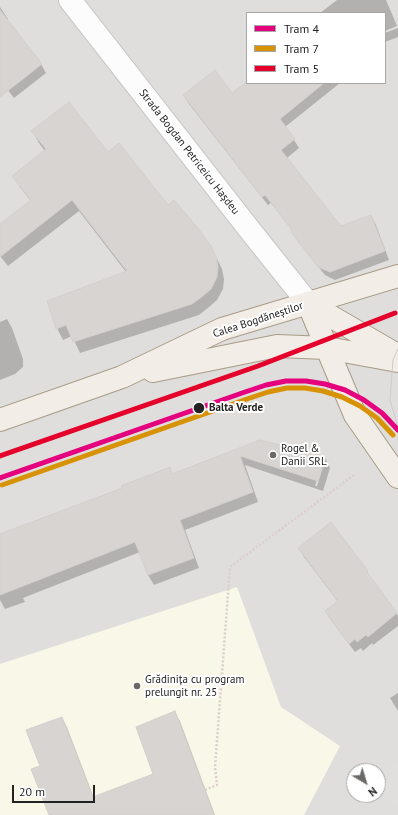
<!DOCTYPE html>
<html>
<head>
<meta charset="utf-8">
<style>
  body { margin:0 }
  #map { position:relative; width:398px; height:815px; overflow:hidden; background:#f0eeeb; font-family:"PT Sans",sans-serif }
  canvas { display:block }
  .legend { position:absolute; left:246px; top:12px; width:140px; height:72px; box-sizing:border-box; background:#fff; border:1px solid #a7a7a7; margin:0; padding:5px 7px; list-style:none; font-size:12px; color:#222 }
  .legend li { display:flex; align-items:center; gap:8px; height:20px }
  .legend b { width:20px; border:1px solid #a7a7a7 }
  .north { position:absolute; left:346px; top:763px; width:40px; height:40px; box-sizing:border-box; background:#fff; border:1px solid #a7a7a7; border-radius:50%; rotate:142deg; font-size:11px; font-weight:700; line-height:16px; text-align:center; color:#222 }
  .north::after { content:''; display:block; margin:auto; width:14px; height:18px; background:#6a6968; clip-path:polygon(50% 0,100% 100%,50% 72%,0 100%) }
  .scale { position:absolute; left:12px; top:785px; width:83px; height:18px; box-sizing:border-box; border:2px solid #222; border-top:0; padding-left:5px; font-size:12px; line-height:14px; white-space:nowrap; color:#222; -webkit-text-stroke:3px #fff; paint-order:stroke }
</style>
</head>
<body>
<div id="map">
<canvas width="398" height="815"></canvas>
<ul class="legend">
<li><b style="height:5px;background:#e5007d"></b>Tram 4</li>
<li><b style="height:5px;background:#d79205"></b>Tram 7</li>
<li><b style="height:5px;background:#e4002b"></b>Tram 5</li>
</ul>
<div class="north">N</div>
<div class="scale">20 m</div>
</div>
<script>
const g = document.querySelector('canvas').getContext('2d');
g.lineJoin = 'round';
function paint(path, color) { g.fillStyle = color; g.fill(path, 'evenodd'); }
const toPath = rows => new Path2D(rows.map(r => 'M' + r).join(''));
function stroke(path, color, width, dash) { g.strokeStyle = color; g.lineWidth = width; g.lineCap = dash ? 'butt' : 'round'; g.setLineDash(dash || []); g.stroke(path); }
function label(font, color, halo, rows, align = 'center') {
  g.font = font + ' "PT Sans",sans-serif'; g.lineWidth = 4; g.setLineDash([]); g.textBaseline = 'middle'; g.strokeStyle = halo; g.fillStyle = color; for (const [text, x, y, turn = 0] of rows) {
    g.save(); g.translate(x, y); g.rotate((+turn || 0) * Math.PI / 180); g.textAlign = isNaN(turn) ? turn : align; if (halo) g.strokeText(text, 0, 0); g.fillText(text, 0, 0); g.restore();
  }
}
paint(toPath([
  [0,0,398,0,398,815,0,815],
  [247,13,385,13,385,83,247,83],
  [354,771,378,771,378,795,354,795]
]), '#dfdedc');
paint(toPath([
  [237,587,281,707,340,746,304,815,0,815,0,664]
]), '#f8f7e8');
paint(toPath([
  [398,761,398,806,378,793,378,778]
]), '#e0dfde');
paint(toPath([
  [337,0,386,0,397,26,385,31,385,13,320,13],
  [0,7,8,19,7,20,41,64,46,73,14,98,0,80],
  [398,28,398,37,385,42,385,33],
  [247,82,340,83,285,127,294,140,299,148,287,158,341,227,371,216,376,225,389,260,335,280,325,275,297,240,292,232,293,231,271,203,268,205,189,104,184,95,232,94],
  [33,132,108,153,167,206,210,247,217,259,222,269,224,279,223,289,217,300,209,307,199,315,80,353,72,336,63,340,57,328,126,272,79,211,8,266,0,256,0,226,31,201,20,187,14,176,45,151,39,143],
  [7,319,12,328,23,359,23,367,15,374,0,380,0,322],
  [260,441,325,458,330,468,323,491,245,465,258,502,185,530,199,568,154,585,148,575,140,552,23,598,25,602,5,609,0,600,0,535,123,488,169,469,173,475],
  [322,464,324,464,317,486,315,486],
  [299,548,372,580,397,614,398,616,398,626,373,645,372,643,363,651,361,648,355,652,331,620,326,612,339,603,304,557],
  [398,693,398,711,390,698],
  [175,713,180,721,215,815,50,815,33,770,41,767,62,718,67,727,94,798,155,775]
]), '#0003');
const building = toPath([
  [0,10,42,64,0,97,0,10],
  [215,70,232,93,245,83,324,83,280,119,295,139,281,150,341,226,371,215,385,251,330,272,318,267,291,232,292,230,265,195,262,197,183,95,215,70],
  [69,102,108,152,119,143,168,205,174,200,197,227,211,246,216,257,218,267,217,277,211,289,203,296,192,304,73,342,66,325,56,329,47,301,127,271,72,200,0,257,0,224,31,200,12,176,46,149,31,131,69,102],
  [260,440,313,453,325,457,318,481,240,456,253,492,180,520,194,558,148,575,135,542,0,595,0,534,122,488,121,486,170,467,172,474,260,440],
  [331,522,368,571,367,572,397,613,368,637,366,635,357,642,355,639,349,644,325,611,338,601,298,548,331,522],
  [175,711,214,815,52,815,52,814,49,815,31,769,40,766,26,730,62,717,93,797,153,774,136,727,175,711]
]);
paint(building, '#d7d4d2');
stroke(building, '#d3d0cc', 1);
const minor = toPath([
  [70,0,249,229,308,303]
]);
const major = toPath([
  [308,303,355,415,398,477],
  [308,303,397,355],
  [153,371,277,346,327,348,398,361],
  [0,420,122,377,222,329,398,276]
]);
stroke(minor, '#c9c8c7', 24);
stroke(major, '#a79c86', 24);
stroke(toPath([
  [205,790,217,785,215,767,230,567,354,475]
]), '#dccecd', 2.5, [2, 2]);
stroke(minor, '#fdfcfc', 22);
stroke(major, '#f3ede7', 22);
stroke(toPath([
  [398,349,393,360,390,400,398,427]
]), '#ccc', 1);
stroke(toPath([
  [0,478,245,392,266,385,286,381,306,381,325,384,345,390,364,400,382,413,398,430]
]), '#e5007d', 5);
stroke(toPath([
  [2,485,247,399,268,392,287,388,305,388,323,391,342,397,360,406,377,418,393,435]
]), '#d79205', 5);
stroke(toPath([
  [0,456,258,366,395,313]
]), '#e4002b', 5);
for (const [x, y, r, color] of [
  [199,408,6,"#222"],
  [273,455,4,"#6a6968"],
  [137,686,4,"#6a6968"]
]) { const dot = new Path2D(); dot.arc(x, y, r, 0, 2 * Math.PI); g.fillStyle = color; g.fill(dot); stroke(dot, '#fff', 1.5); }
label('11px', '#222', '#fff', [
  ["Strada Bogdan Petriceicu Hașdeu",189,152,52],
  ["Calea Bogdăneștilor",258,320,-18]
]);
label('bold 11px', '#222', '#fff', [
  ["Balta Verde",209,408]
], 'left');
label('11px', '#222', '#fff', [
  ["Rogel &",281,449],
  ["Danii SRL",281,462],
  ["Grădinița cu program",145,680],
  ["prelungit nr. 25",145,693]
], 'left');
</script>
</body>
</html>
